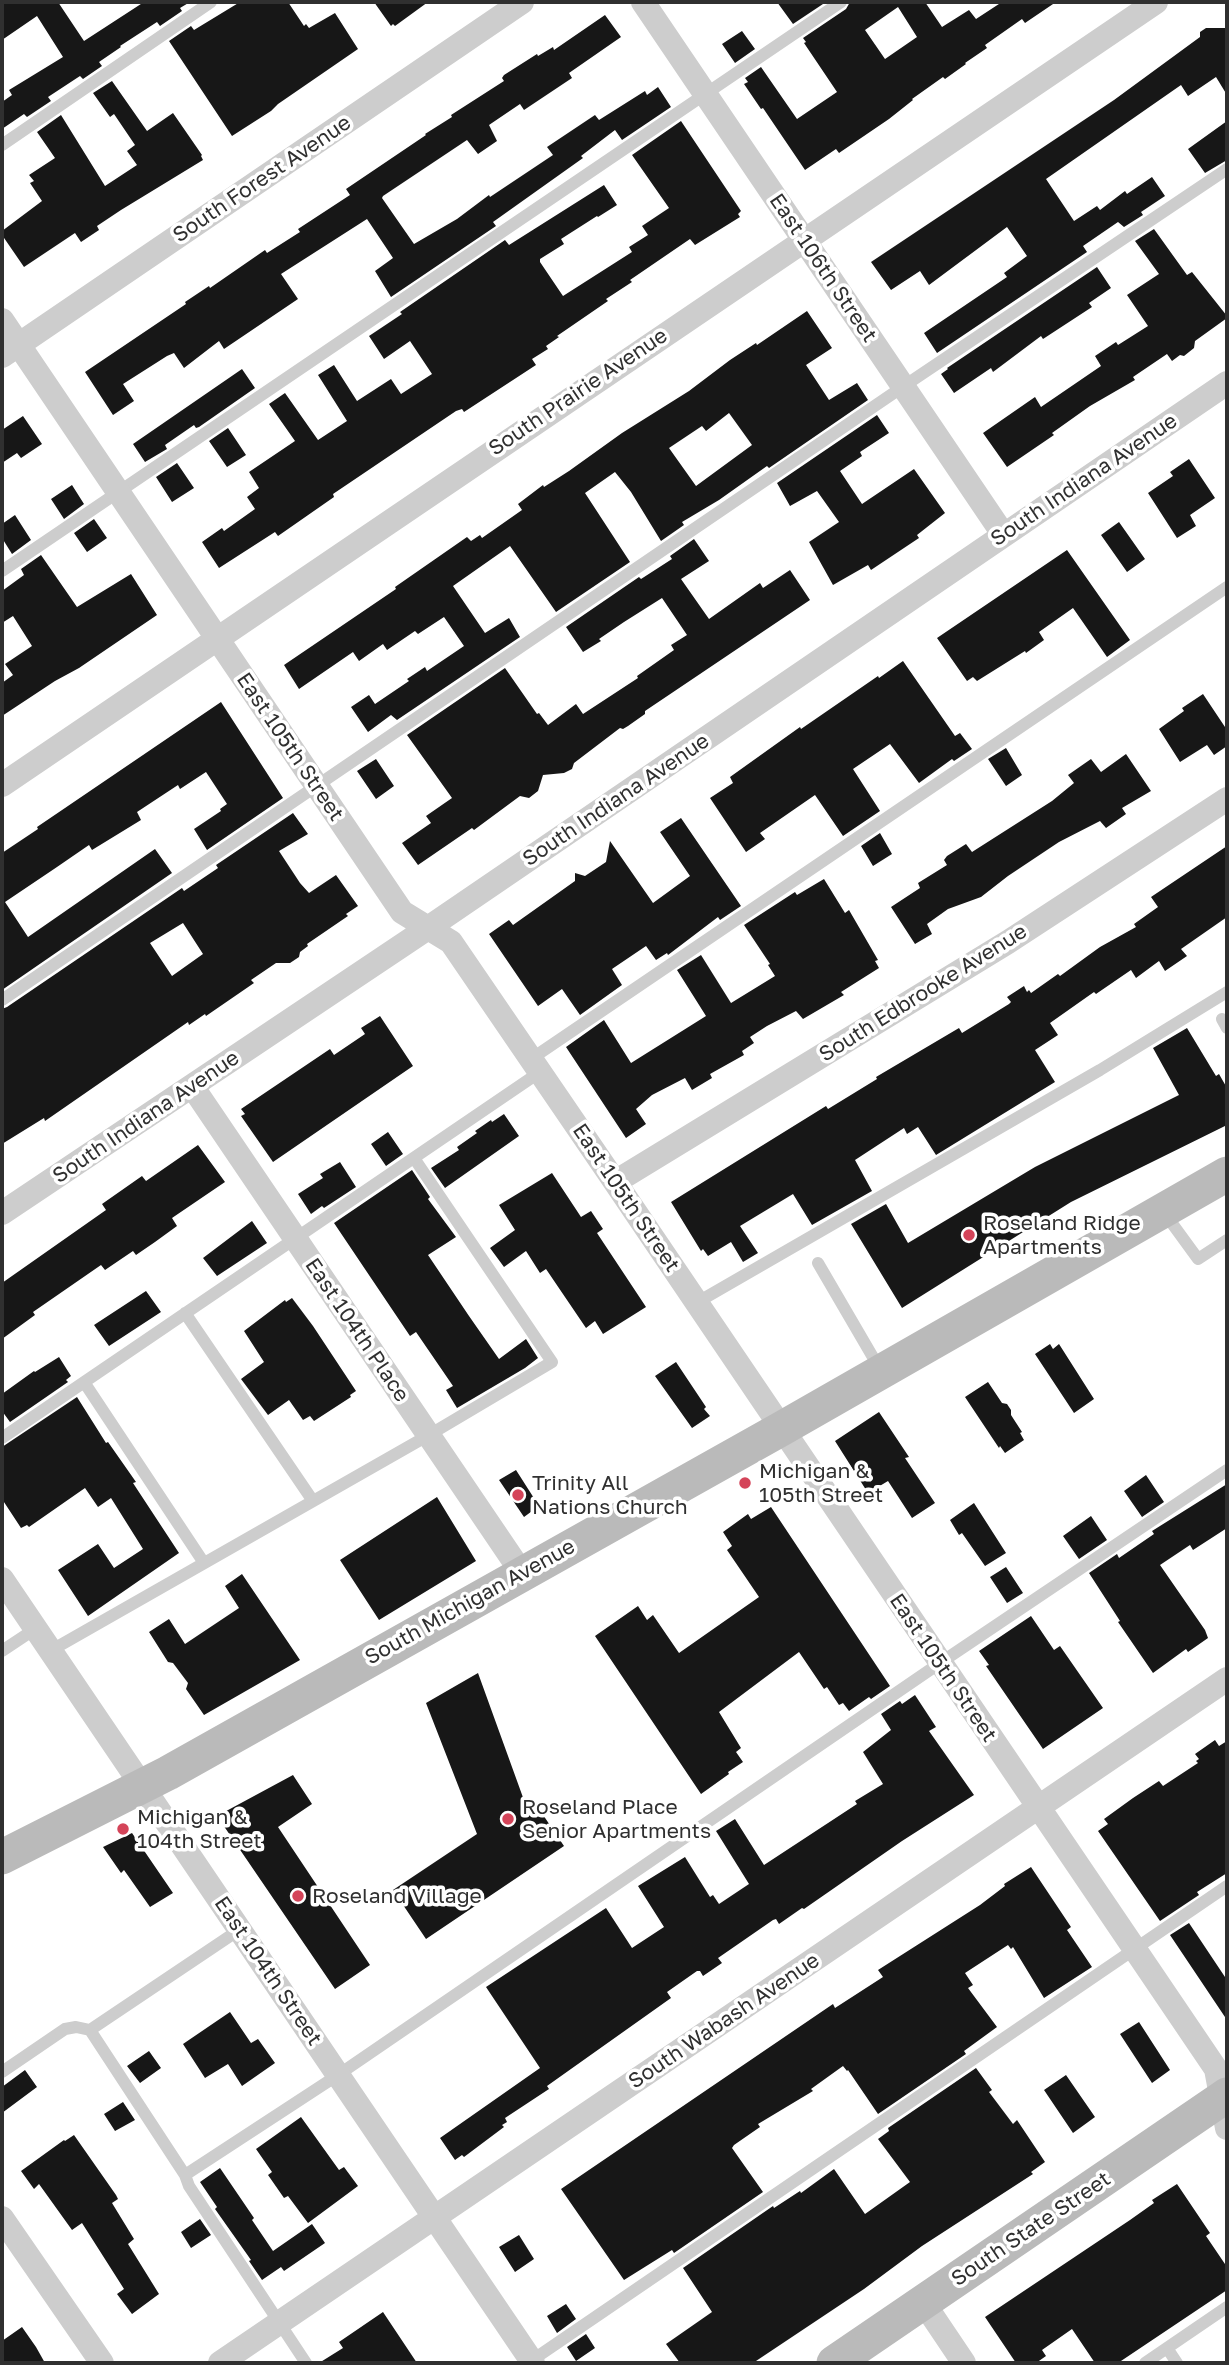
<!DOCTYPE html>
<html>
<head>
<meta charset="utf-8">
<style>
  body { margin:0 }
  #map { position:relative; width:1229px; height:2365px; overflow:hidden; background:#fff; font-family:"Golos Text",sans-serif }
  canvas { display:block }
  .frame { position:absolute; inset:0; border:4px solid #303030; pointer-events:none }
</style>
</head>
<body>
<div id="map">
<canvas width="1229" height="2365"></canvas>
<div class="frame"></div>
</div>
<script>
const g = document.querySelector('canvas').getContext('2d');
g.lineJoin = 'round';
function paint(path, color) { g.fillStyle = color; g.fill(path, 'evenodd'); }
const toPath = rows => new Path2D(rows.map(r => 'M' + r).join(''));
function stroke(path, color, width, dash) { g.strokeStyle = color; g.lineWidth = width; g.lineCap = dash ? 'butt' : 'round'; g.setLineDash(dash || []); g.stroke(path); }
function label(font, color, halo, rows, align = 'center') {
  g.font = font + ' "Golos Text",sans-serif'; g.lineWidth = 7; g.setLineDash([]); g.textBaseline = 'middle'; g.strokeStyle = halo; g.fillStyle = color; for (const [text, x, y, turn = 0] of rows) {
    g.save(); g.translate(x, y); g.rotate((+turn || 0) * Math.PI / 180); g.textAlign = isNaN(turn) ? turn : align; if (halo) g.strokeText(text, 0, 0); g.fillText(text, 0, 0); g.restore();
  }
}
paint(toPath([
  [2,2,58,2,84,41,144,2,190,2,180,8,182,11,160,26,157,22,120,46,121,47,99,62,102,66,83,79,80,76,48,97,51,101,27,117,24,114,2,129,2,102,12,95,9,90,63,57,37,16,2,40],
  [240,2,288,2,304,26,306,24,309,28,335,13,358,49,278,104,271,111,232,136,169,41,191,26,194,30],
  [374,2,428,2,395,26,393,24,391,26],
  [777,2,826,2,793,24],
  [850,2,925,2,942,27,969,10,976,19,1002,2,1056,2,1025,23,1022,19,985,45,987,48,965,63,966,64,945,79,943,77,912,99,913,100,889,119,839,153,836,149,805,170,763,108,761,109,744,84,748,82,745,78,761,67,797,119,837,92,804,43,806,42,803,38,846,9],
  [898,7,917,37,885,59,865,30],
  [605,15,621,37,569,73,572,78,524,110,520,104,489,125,497,141,478,154,467,140,383,196,382,198,414,244,457,219,489,195,490,197,553,155,547,147,595,115,599,120,645,91,647,95,658,87,671,107,622,140,615,130,581,156,583,158,493,222,496,226,391,297,375,271,393,258,367,219,281,274,298,299,224,349,219,341,184,368,174,353,167,356,123,384,134,401,113,415,85,372,186,304,185,302,209,286,210,288,265,250,267,253,300,232,298,229,350,195,346,189,426,135,425,134,452,117,451,115,504,81,502,78,504,75,537,54,538,56,553,47,554,50],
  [1206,28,1227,28,1227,95,1216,77,1188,96,1181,85,1046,179,1074,221,1097,206,1100,210,1125,191,1127,194,1152,177,1165,196,1141,212,1143,215,1124,227,1118,222,1083,246,1087,252,937,353,924,333,1007,277,1004,273,1027,256,1007,227,929,285,920,271,891,290,871,262,1114,100,1200,37,1200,32],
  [742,31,755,49,735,63,722,44],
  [112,81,147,131,173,113,202,155,201,156,203,160,121,210,97,226,99,230,81,242,75,233,24,267,2,235,2,231,42,201,30,183,34,181,29,175,55,158,37,132,61,115,105,186,137,165,127,151,135,145,114,114,110,117,93,93],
  [681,121,741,211,738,214,740,217,695,245,690,239,630,280,632,282,606,299,608,301,557,336,559,337,546,346,548,349,532,359,536,365,464,412,462,409,456,411,333,494,334,497,278,536,275,532,219,568,202,542,222,528,224,531,255,509,247,497,259,488,249,472,295,441,269,404,285,393,318,440,347,421,318,375,334,365,357,401,391,379,401,394,432,374,410,341,384,359,369,336,402,314,400,312,505,240,509,245,604,185,617,205,598,217,597,216,561,239,564,244,540,259,540,262,563,296,632,252,629,247,648,235,642,226,669,208,632,155],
  [1227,121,1227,160,1205,173,1188,149],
  [1154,229,1187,275,1192,272,1227,316,1227,318,1195,341,1194,348,1184,356,1180,355,1172,361,1167,354,1133,377,1135,380,1090,406,1052,433,1054,435,1007,467,983,433,1035,397,1041,407,1101,366,1095,356,1116,342,1118,345,1148,326,1127,295,1159,274,1135,241],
  [1097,267,1111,288,1089,303,1092,307,1043,339,1041,336,993,372,991,368,954,393,941,374,948,369,947,368],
  [807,311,832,348,806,365,829,400,857,383,868,400,769,468,767,466,719,500,682,522,684,525,661,541,631,492,615,472,585,493,630,562,556,612,510,546,453,586,485,633,509,618,520,637,397,720,391,715,368,732,351,707,369,695,375,704,409,681,407,679,425,667,427,671,464,646,444,617,418,634,415,631,387,650,383,644,359,661,353,652,299,689,284,665,396,589,395,587,467,537,471,541,480,535,482,538,522,510,518,504,543,485,544,487,569,471,622,433,689,391,730,360,756,343,757,345],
  [729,413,752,445,696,486,669,448,702,426,706,431],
  [242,369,255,388,199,427,196,428,194,425,165,445,167,449,145,462,133,444],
  [877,415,889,433,860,452,862,456,840,471,862,504,914,469,945,513,917,535,919,538,871,570,868,565,833,585,809,542,839,522,817,491,790,506,777,483],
  [23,416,42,444,21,458,17,453,2,463,2,430],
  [228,428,246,455,227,467,209,441],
  [1189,459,1215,498,1190,515,1196,526,1177,538,1148,493,1173,476,1170,472],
  [177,463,194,488,172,502,156,477],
  [72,485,84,504,64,519,51,499],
  [15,515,31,540,12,554,2,538,2,524],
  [94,519,107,538,87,552,74,533],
  [1119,522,1145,559,1127,572,1101,535],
  [694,539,709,561,681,579,709,619,760,583,763,588,790,570,810,600,645,711,645,714,628,726,623,729,620,728,574,763,572,769,564,773,543,775,538,791,529,798,520,796,474,830,472,828,418,865,402,843,431,823,426,816,452,798,407,735,505,668,537,714,539,713,548,725,576,704,583,714,638,678,637,676,674,650,671,645,687,635,662,598,624,622,599,639,601,641,583,652,566,627,639,577,641,579,672,559,670,556],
  [1067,550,1130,640,1107,657,1073,608,1039,632,1044,640,1026,653,1025,651,977,681,973,677,967,681,937,638],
  [41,555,77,607,131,574,157,615,79,668,55,681,2,716,2,683,13,675,5,664,32,646,13,616,2,623,2,591,24,575,21,569],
  [903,661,955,736,960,733,972,749,954,761,952,759,919,783,890,744,853,769,880,811,843,836,815,795,760,833,765,839,746,852,710,798,733,783,730,777,800,727,801,729,878,676,879,678],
  [1203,694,1227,730,1227,746,1214,755,1207,745,1180,762,1159,729,1184,711,1182,708],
  [221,702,283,798,207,850,194,829,221,811,220,809,227,804,206,772,180,789,178,785,137,812,141,820,92,850,89,845,57,867,5,902,28,937,155,849,172,873,2,990,2,853,38,829,37,827,65,808],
  [1006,748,1022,775,1006,786,988,759],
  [1126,754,1151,791,1122,808,1126,814,1106,828,1100,821,1059,842,1008,876,981,897,948,909,927,924,932,934,915,944,891,907,920,888,918,883,947,865,944,860,947,856,966,844,972,852,1052,801,1074,783,1068,775,1091,759,1101,772],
  [376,759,394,786,376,799,357,771],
  [293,813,308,834,279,851,300,883,309,893,336,875,358,906,346,914,348,916,307,944,308,946,300,952,299,957,290,963,276,963,251,980,254,983,206,1016,205,1014,189,1025,188,1022,45,1121,44,1118,2,1144,2,1009,7,1007,182,888,184,891,218,868,216,865],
  [183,923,203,954,172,976,150,943],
  [681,818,741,906,720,920,718,917,668,955,667,953,656,960,646,946,612,969,622,985,580,1015,562,989,538,1006,489,934,509,920,513,925,575,881,575,873,585,876,606,862,610,841,653,903,690,876,660,832],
  [880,833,892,854,873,866,861,846],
  [1227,846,1227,917,1181,949,1187,956,1165,971,1159,961,1136,978,1131,970,1096,994,1094,992,1050,1023,1058,1035,1035,1050,1055,1082,936,1155,918,1127,907,1134,904,1128,855,1160,872,1191,812,1225,793,1194,740,1226,758,1253,743,1262,731,1242,708,1256,703,1249,701,1251,671,1202,826,1106,828,1109,877,1079,876,1077,959,1028,962,1033,1009,1004,1011,1002,1007,997,1024,986,1027,992,1029,990,1031,993,1058,974,1060,976,1100,947,1136,927,1134,924,1158,907,1151,897],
  [824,879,845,913,849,910,878,960,875,961,879,968,841,992,844,995,803,1019,796,1011,767,1026,750,1037,754,1043,742,1051,744,1055,710,1074,712,1078,692,1090,685,1078,652,1095,636,1109,646,1124,626,1138,566,1047,604,1020,631,1063,706,1016,677,970,701,955,731,1003,775,976,768,965,770,964,744,925,795,892,797,895],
  [380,1016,413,1066,273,1162,241,1116,245,1114,241,1109,330,1049,334,1055,365,1034,361,1028],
  [1187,1028,1216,1076,1219,1074,1227,1088,1227,1125,1071,1202,902,1308,851,1224,886,1204,908,1243,1035,1167,1179,1095,1153,1048],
  [504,1114,519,1136,445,1188,431,1168,459,1150,457,1147,477,1133,475,1131,491,1120,492,1122],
  [388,1132,403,1154,386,1166,371,1144],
  [198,1145,225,1182,172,1218,177,1226,155,1242,136,1255,133,1251,105,1270,101,1265,33,1312,35,1315,2,1339,2,1283,106,1210,102,1204,142,1176,146,1181],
  [340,1162,356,1187,324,1208,322,1206,311,1214,298,1194,323,1178,320,1174],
  [412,1170,430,1197,428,1199,456,1237,428,1255,469,1316,499,1359,526,1339,538,1358,525,1368,457,1408,446,1390,453,1386,416,1332,410,1336,334,1223],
  [552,1173,581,1217,591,1211,603,1229,597,1233,646,1307,603,1334,595,1321,586,1328,546,1269,540,1273,526,1251,504,1267,490,1248,515,1230,499,1205],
  [252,1221,267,1243,217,1276,203,1258],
  [146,1291,161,1312,109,1346,94,1325],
  [292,1298,313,1326,356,1391,350,1395,351,1397,314,1421,310,1416,303,1420,289,1400,268,1415,241,1379,264,1362,244,1331,285,1300,286,1302],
  [1050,1344,1053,1349,1059,1344,1094,1399,1074,1413,1035,1354],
  [59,1357,71,1376,66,1380,68,1382,10,1422,2,1411,2,1394,34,1371,35,1372],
  [676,1362,706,1407,704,1409,710,1416,692,1428,655,1376],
  [988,1382,1002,1403,1007,1404,1011,1410,1011,1415,1022,1432,1020,1433,1024,1440,1005,1453,1000,1446,999,1448,965,1397],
  [77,1397,106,1443,108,1442,136,1482,133,1483,179,1553,88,1616,58,1570,98,1544,114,1568,143,1549,111,1498,98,1507,85,1488,29,1527,27,1525,21,1528,2,1499,2,1447],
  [879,1412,909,1457,905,1458,935,1503,912,1518,888,1481,868,1493,835,1441],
  [516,1470,539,1506,524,1517,499,1480],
  [1146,1475,1164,1502,1142,1517,1124,1491],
  [1227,1484,1227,1528,1193,1550,1190,1545,1160,1565,1205,1630,1208,1638,1188,1652,1186,1649,1153,1673,1118,1622,1120,1621,1089,1573,1117,1554,1119,1558,1154,1534,1152,1531],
  [437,1497,476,1561,379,1620,340,1560],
  [974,1503,1006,1553,985,1566,962,1533,959,1535,950,1520],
  [771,1507,890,1686,871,1699,869,1697,849,1711,843,1703,839,1705,827,1687,824,1689,799,1652,719,1712,741,1748,736,1752,743,1762,728,1772,729,1774,701,1794,595,1636,638,1606,647,1620,653,1615,679,1653,759,1597,727,1550,732,1546,723,1532,748,1514,751,1519],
  [1091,1516,1107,1540,1079,1559,1063,1536],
  [1006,1567,1023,1593,1007,1603,990,1577],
  [242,1574,300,1660,204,1715,186,1689,188,1683,173,1663,168,1662,149,1632,169,1619,185,1644,239,1608,225,1586],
  [1031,1616,1054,1650,1060,1646,1103,1708,1043,1749,986,1666,989,1665,979,1651],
  [478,1673,525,1803,533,1800,564,1846,426,1939,393,1890,477,1834,426,1703],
  [915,1695,936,1727,929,1731,974,1795,902,1841,804,1909,802,1908,779,1924,776,1919,773,1920,718,1958,722,1963,703,1976,700,1971,697,1971,667,1992,671,1998,547,2086,549,2089,505,2118,507,2122,502,2125,504,2127,464,2157,462,2155,455,2160,440,2138,540,2068,486,1987,606,1908,632,1948,664,1927,638,1886,685,1857,710,1897,713,1895,719,1904,749,1884,716,1831,735,1819,764,1865,857,1804,855,1801,883,1784,863,1752,891,1730,881,1714,900,1701,902,1704],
  [1215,1740,1219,1746,1227,1741,1227,1873,1197,1892,1199,1895,1160,1921,1098,1831,1108,1824,1104,1819,1133,1798,1159,1781,1163,1786,1198,1763,1196,1761,1199,1759,1195,1754],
  [293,1775,312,1804,278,1827,370,1965,335,1989,217,1816],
  [132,1833,173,1893,150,1907,124,1870,121,1873,103,1847],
  [1031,1867,1071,1927,1067,1930,1092,1967,1044,1998,1013,1947,1011,1949,1008,1945,965,1973,973,1985,968,1988,997,2027,964,2051,966,2054,878,2114,848,2070,847,2071,843,2066,811,2089,813,2091,758,2124,760,2127,734,2145,732,2148,763,2192,674,2253,672,2250,624,2280,561,2189,833,2004,835,2008,883,1977,878,1970,980,1905,1005,1886,1004,1884],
  [1189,1923,1227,1980,1227,2020,1170,1935],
  [230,2012,251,2043,258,2039,275,2063,242,2086,228,2064,205,2078,183,2044],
  [1139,2022,1170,2070,1152,2083,1120,2034],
  [149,2051,161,2068,140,2083,127,2066],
  [976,2068,992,2090,989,2092,1013,2124,1017,2120,1045,2162,1031,2172,1033,2174,922,2246,864,2289,753,2363,680,2363,666,2344,712,2312,683,2268,773,2206,774,2208,800,2191,801,2193,834,2169,865,2214,910,2182,878,2139,889,2131,888,2128],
  [25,2070,37,2087,2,2113,2,2087],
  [1066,2075,1095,2117,1073,2133,1044,2090],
  [123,2102,135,2120,115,2131,104,2114],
  [301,2117,339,2170,344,2167,358,2186,308,2223,288,2196,284,2198,268,2175,272,2172,256,2149],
  [74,2135,116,2195,118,2199,112,2203,134,2239,128,2244,159,2294,132,2314,117,2294,124,2289,82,2223,72,2230,39,2184,34,2189,21,2171,64,2140,65,2141],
  [220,2168,254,2218,252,2220,273,2251,312,2224,325,2243,284,2271,281,2267,262,2280,249,2261,251,2260,215,2209,217,2207,200,2182],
  [1177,2184,1210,2233,1206,2236,1227,2267,1227,2290,1118,2363,1095,2363,1072,2329,1042,2350,1046,2356,1036,2363,1016,2363,985,2317,1130,2220,1154,2203,1152,2200],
  [200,2219,211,2235,191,2248,181,2232],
  [519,2235,534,2259,515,2272,499,2247],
  [566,2304,576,2319,557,2333,547,2316],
  [383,2312,417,2363,319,2363,343,2348,339,2342],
  [22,2327,36,2347,45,2363,2,2363,2,2341],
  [586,2334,595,2348,576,2361,567,2347]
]), '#171717');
stroke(toPath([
  [2,145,211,2],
  [2,571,841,2],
  [2,1000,904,386,1227,169],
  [1222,1019,1227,1028],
  [531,1059,1227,587],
  [1163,1211,1198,1259,1227,1240],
  [818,1263,881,1371],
  [696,1303,1100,1070,1227,992],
  [185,1313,313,1501],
  [84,1382,204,1563],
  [2,1438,540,1072],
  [2,1651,35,1629],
  [50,1651,429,1435,552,1362,414,1158],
  [90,2030,185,2175,189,2186,306,2363],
  [2,2072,65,2029,76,2027,90,2030,239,1930],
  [185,2175,338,2075,940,1663,1227,1470],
  [1167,2348,1177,2363],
  [528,2363,1227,1886],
  [1145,2363,1227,2307]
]), '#cdcdcd', 12);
stroke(toPath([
  [643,2,1003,534],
  [2,320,402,912,451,942,615,1182,1216,2069,1227,2128],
  [2,356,522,2],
  [2,785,1156,2],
  [192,1086,522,1573],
  [615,1182,1008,942,1227,799],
  [2,1213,428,928,1227,383],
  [2,1579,533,2363],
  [2,2218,102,2363],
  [923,2302,964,2363],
  [220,2363,1227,1679]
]), '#cdcdcd', 24);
stroke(toPath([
  [2,1857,168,1773,781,1429,1227,1174],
  [834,2363,1227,2095]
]), '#bababa', 35);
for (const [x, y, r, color] of [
  [969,1235,7,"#d44459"],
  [745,1483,7,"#d44459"],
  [518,1495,7,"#d44459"],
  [508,1819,7,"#d44459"],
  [123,1829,7,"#d44459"],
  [298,1896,7,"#d44459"]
]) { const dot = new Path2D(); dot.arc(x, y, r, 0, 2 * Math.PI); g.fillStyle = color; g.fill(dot); stroke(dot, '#fff', 2.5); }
label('21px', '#303030', '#fff', [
  ["South Forest Avenue",262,179,-34],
  ["East 106th Street",823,268,56],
  ["South Prairie Avenue",578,392,-34],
  ["South Indiana Avenue",1084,480,-34],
  ["East 105th Street",290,747,56],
  ["South Indiana Avenue",616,800,-34],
  ["South Edbrooke Avenue",923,993,-32],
  ["South Indiana Avenue",146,1117,-34],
  ["East 105th Street",626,1198,56],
  ["East 104th Place",357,1330,56],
  ["South Michigan Avenue",470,1602,-29],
  ["East 105th Street",943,1668,56],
  ["East 104th Street",268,1971,56],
  ["South Wabash Avenue",724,2021,-34],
  ["South State Street",1031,2229,-34]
]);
label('21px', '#303030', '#fff', [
  ["Roseland Ridge",983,1223],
  ["Apartments",983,1247],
  ["Michigan &",759,1471],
  ["105th Street",759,1495],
  ["Trinity All",532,1483],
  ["Nations Church",532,1507],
  ["Roseland Place",522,1807],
  ["Senior Apartments",522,1831],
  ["Michigan &",137,1817],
  ["104th Street",137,1841],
  ["Roseland Village",312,1896]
], 'left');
</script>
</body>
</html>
